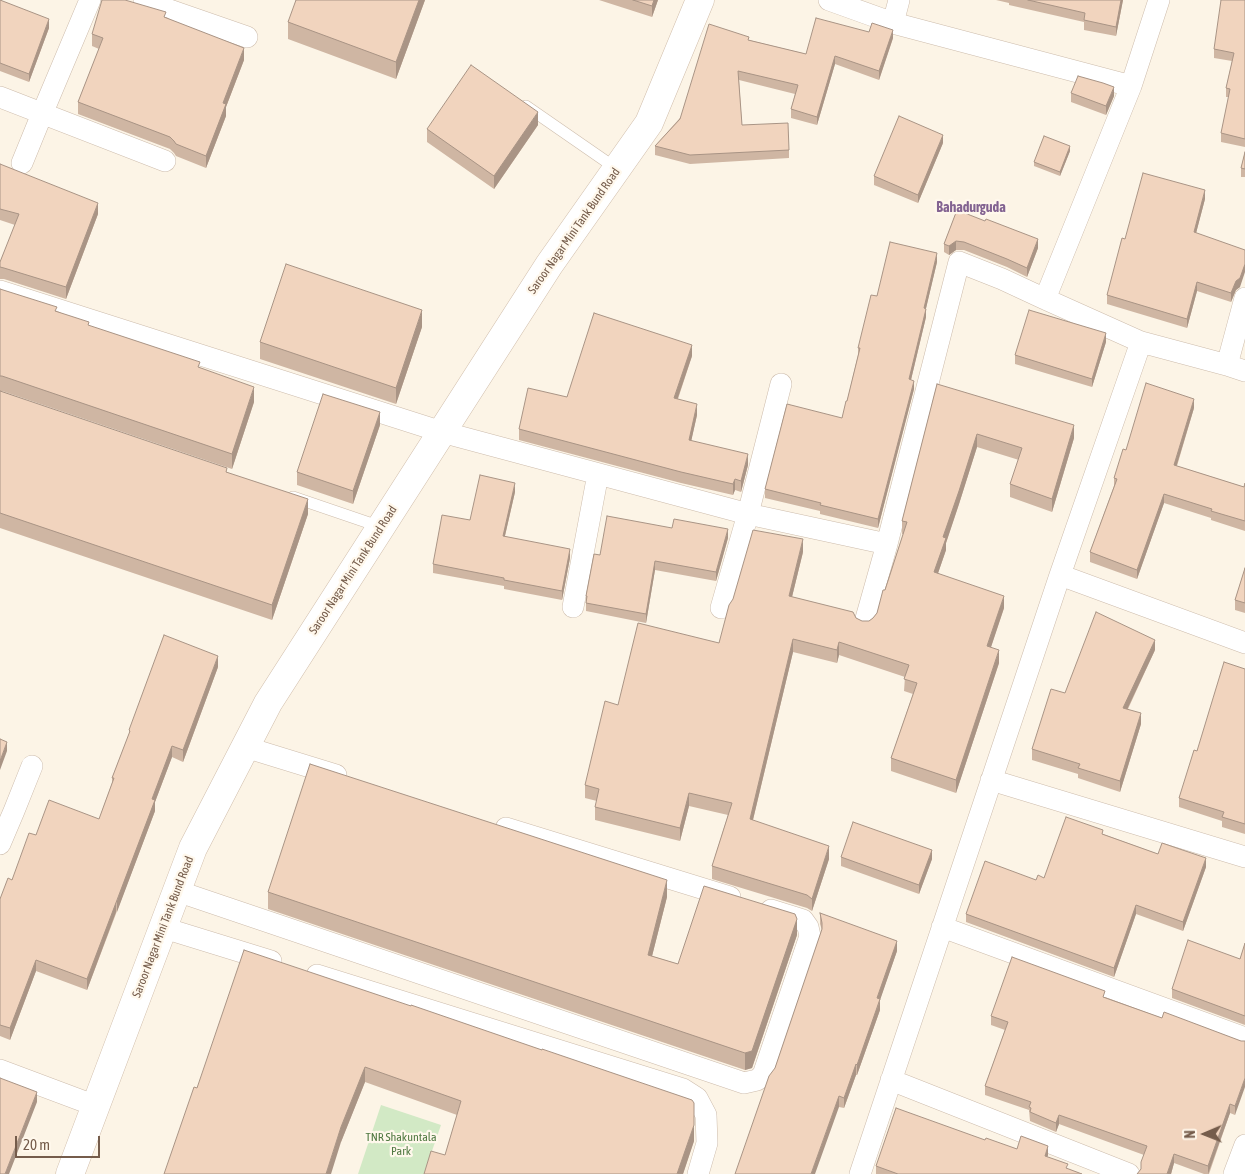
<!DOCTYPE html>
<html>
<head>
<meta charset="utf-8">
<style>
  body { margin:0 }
  #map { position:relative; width:1245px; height:1174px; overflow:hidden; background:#fcf4e6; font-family:"Asap Condensed",sans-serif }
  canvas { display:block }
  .north { position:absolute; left:1180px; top:1109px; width:50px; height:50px; -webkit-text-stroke:4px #fff8ec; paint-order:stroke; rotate:269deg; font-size:14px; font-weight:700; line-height:20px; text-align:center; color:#755c4b }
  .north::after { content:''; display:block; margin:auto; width:18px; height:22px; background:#755c4b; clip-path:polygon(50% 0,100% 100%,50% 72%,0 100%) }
  .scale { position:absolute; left:15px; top:1136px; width:85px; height:22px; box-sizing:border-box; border:2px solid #755c4b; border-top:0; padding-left:6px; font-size:15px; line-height:18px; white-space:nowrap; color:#755c4b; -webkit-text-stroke:4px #fff8ec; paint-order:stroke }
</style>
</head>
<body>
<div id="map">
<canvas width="1245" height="1174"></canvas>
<div class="north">N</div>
<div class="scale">20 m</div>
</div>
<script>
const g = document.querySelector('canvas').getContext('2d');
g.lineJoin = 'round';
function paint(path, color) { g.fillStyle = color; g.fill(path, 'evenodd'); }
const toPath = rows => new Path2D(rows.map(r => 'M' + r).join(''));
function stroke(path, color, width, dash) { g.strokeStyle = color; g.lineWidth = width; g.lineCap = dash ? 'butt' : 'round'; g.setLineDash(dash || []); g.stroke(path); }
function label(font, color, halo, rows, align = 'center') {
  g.font = font + ' "Asap Condensed",sans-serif'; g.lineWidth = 4.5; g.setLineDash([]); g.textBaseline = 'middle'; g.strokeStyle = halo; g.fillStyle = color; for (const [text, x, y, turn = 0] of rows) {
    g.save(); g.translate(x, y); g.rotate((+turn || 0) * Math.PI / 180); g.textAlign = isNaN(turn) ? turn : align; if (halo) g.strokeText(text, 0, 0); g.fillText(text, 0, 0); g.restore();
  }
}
paint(toPath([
  [381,1105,441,1125,424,1174,358,1174]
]), '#d2e9c5');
const lane = toPath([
  [526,106,617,169],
  [293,497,381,527]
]);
const street = toPath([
  [144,0,172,11,247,37],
  [829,0,893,23,1131,86],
  [893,23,899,0],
  [0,97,165,161],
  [22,163,42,114,90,0],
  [0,291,442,432,748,514,887,544,959,262,1002,279,1045,299,1141,342,1227,365,1245,371],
  [1045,299,1131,86,1159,0],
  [1227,365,1245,298],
  [1060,575,1245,643],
  [573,607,598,474],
  [721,608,748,514,781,384],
  [865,622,887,544],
  [245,747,336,775],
  [991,780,1245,857],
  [506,828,730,897],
  [0,844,14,811,32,766],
  [177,891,744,1083,757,1080,763,1075,810,936,808,927,803,920,771,910],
  [942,927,1245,1038],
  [164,928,271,961],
  [317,975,683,1089,697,1098,706,1115,707,1143,698,1174],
  [0,1070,96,1106],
  [891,1080,1129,1174],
  [860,1174,1060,575,1141,342],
  [1234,1174,1245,1145]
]);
const secondary = toPath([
  [70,1174,193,848,268,703,549,265,649,123,700,0]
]);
stroke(lane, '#cdbcac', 12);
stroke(street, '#cdbcac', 22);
stroke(secondary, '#d0bdaa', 29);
stroke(lane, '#fff', 11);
stroke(street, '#fff', 21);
stroke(secondary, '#fff', 28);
paint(toPath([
  [0,0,49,28,29,82,0,71],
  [425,0,396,79,288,39,288,22],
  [599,0,658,0,652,17],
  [996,0,1123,0,1116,36,1084,30,1084,22,1009,5,1009,3],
  [1245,0,1245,147,1221,142,1221,133,1229,97,1226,97,1226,88,1232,61,1214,58,1214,49],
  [166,17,244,60,226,107,226,116,206,168,176,156,174,153,170,149,78,114,78,102,99,49,92,46,92,34],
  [869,32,893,38,879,80,835,64,817,125,791,118,791,109,795,94,739,80,742,125,789,150,789,158,690,164,655,155,655,146,749,40,806,54],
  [1071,93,1114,96,1106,115,1071,102],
  [538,125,494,189,427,142,427,129],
  [943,143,918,203,874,185,874,176],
  [1070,151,1060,176,1034,166,1034,162],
  [1245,152,1245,177,1241,177,1241,168],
  [0,164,98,214,66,299,4,279,0,279,0,262,15,225,0,220],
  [1205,199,1196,233,1240,287,1236,290,1231,302,1197,291,1187,328,1107,304,1107,295,1125,239],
  [957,210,1038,248,1027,277,1007,267,964,250,956,250,949,255,944,252,944,244],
  [937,262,926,308,926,317,911,380,914,389,878,528,820,514,820,511,765,498,765,489,842,418,847,401,858,355,858,348,877,296],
  [0,289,57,311,89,326,200,368,254,402,232,469,2,391,1,391,227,472,308,514,272,620,0,528],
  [422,327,396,404,260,359,260,342],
  [1106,342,1092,387,1015,364,1015,355],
  [692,356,678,399,697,415,691,441,748,465,741,492,735,490,733,495,681,483,519,440,519,429,567,397],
  [937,384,1074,438,1052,512,1010,497,1010,484,1019,460,977,447,959,504,946,543,946,550,938,573,1004,608,991,647,999,663,956,793,891,771,891,758,913,694,904,691,905,677,839,655,837,663,793,652,753,820,829,859,812,911,807,908,712,879,712,866,728,815,689,806,680,841,595,820,595,807,597,801,585,798,585,785,618,705,719,643,803,552,792,597,856,618,862,621,869,621,873,618,877,613,903,534,902,534,902,521],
  [1194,408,1177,466,1244,487,1245,483,1245,531,1211,520,1211,518,1164,503,1137,579,1090,562,1090,552,1114,486,1114,478,1126,450],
  [380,425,353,504,297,485,297,472],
  [515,492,505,536,570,558,562,600,504,589,504,586,433,573,433,564,470,520],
  [728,538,716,581,655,570,646,623,586,611,586,596,600,555],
  [1245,568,1245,613,1235,610,1235,600],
  [1155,650,1128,709,1141,724,1120,792,1078,778,1078,774,1032,760,1032,749],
  [218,667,183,762,172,757,155,802,155,811,87,990,36,971,10,1040,0,1036,0,899,12,880,36,835,99,819,112,783,112,778,129,734,129,730],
  [1245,669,1245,834,1222,827,1222,821,1179,807,1179,798,1197,751],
  [1103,834,1158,854,1206,867,1183,931,1136,914,1114,977,966,922,966,914,1036,880,1044,878],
  [841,857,932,859,919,894,841,866],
  [268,892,667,897,652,956,678,964,797,935,752,1068,745,1070,268,909],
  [820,913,897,951,880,999,880,1010,857,1075,856,1075,844,1108,839,1107,775,1068,822,930,820,924],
  [1245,943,1245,1025,1172,998,1172,989,1240,959],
  [244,950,694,1141,683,1174,424,1174,445,1155,457,1115,365,1082,341,1142],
  [1105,997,1162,1018,1241,1041,1235,1115,1230,1113,1209,1174,1204,1174,1174,1163,1171,1174,1137,1174,1141,1169,1144,1155,1059,1124,1056,1132,1030,1121,1029,1110,985,1095,985,1086,1005,1030,991,1025,991,1016],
  [985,1140,1017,1149,1048,1155,1047,1157,1068,1169,1082,1174,876,1174,876,1166]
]), '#cfb6a3');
paint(toPath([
  [419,0,425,0,396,79,396,62],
  [654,0,658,0,652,17,652,6],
  [1121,0,1123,0,1116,36,1116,27],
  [49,19,49,28,29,82,29,74],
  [893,30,893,38,879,80,879,71],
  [244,48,244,60,226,107,226,116,206,168,206,156,223,103],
  [835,56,835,64,817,125,817,117],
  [1114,87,1114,96,1106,115,1106,106],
  [538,112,538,125,494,189,494,176],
  [943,135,943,143,918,203,918,195],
  [1070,146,1070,151,1060,176,1060,172],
  [1205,190,1205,199,1194,241,1194,232],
  [98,203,98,214,66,299,66,287],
  [1038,239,1038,248,1027,277,1027,268],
  [956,241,956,250,949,255,949,246],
  [937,253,937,262,924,317,924,308],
  [1245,264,1245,272,1240,287,1236,290,1231,302,1231,293,1236,281],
  [1197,282,1197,291,1187,328,1187,319],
  [926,309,926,317,909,388,909,379],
  [422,310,422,327,396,404,396,388],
  [1106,333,1106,342,1092,387,1092,379],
  [692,345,692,356,674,409,674,398],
  [914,381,914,389,878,528,878,519],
  [254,387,254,402,232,469,232,454],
  [1194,399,1194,408,1174,474,1174,465],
  [697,404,697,415,689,451,689,440],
  [380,412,380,425,353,504,353,491],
  [1074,425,1074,438,1052,512,1052,499],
  [977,434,977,447,959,504,946,543,946,550,934,585,934,572,943,537],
  [748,454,748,465,741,492,741,481],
  [735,479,735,490,733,495,733,484],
  [515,483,515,492,503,544,503,536],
  [1164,494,1164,503,1137,579,1137,570],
  [308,499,308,514,272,620,272,605],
  [728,529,728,538,716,581,716,572],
  [803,539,803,552,789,609,789,596],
  [570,549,570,558,562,600,562,591],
  [655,561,655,570,646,623,646,614],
  [1004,596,1004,608,987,659,987,646],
  [793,639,793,652,750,832,750,819],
  [1155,640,1155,650,1123,718,1123,708],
  [839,642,839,655,837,663,837,650],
  [999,650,999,663,956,793,956,780],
  [218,656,218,667,183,762,183,750],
  [1141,713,1141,724,1120,792,1120,781],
  [7,742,7,751,0,770,0,761],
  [172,746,172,757,155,802,155,811,117,912,117,901,152,799],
  [689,793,689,806,680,841,680,828],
  [829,846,829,859,812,911,812,899],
  [932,850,932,859,919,894,919,885],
  [1206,858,1206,867,1183,931,1183,922],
  [667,880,667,897,648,972,648,955],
  [116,900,116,912,87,990,87,979],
  [1136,905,1136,914,1114,977,1114,968],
  [797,919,797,935,752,1068,745,1070,745,1053],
  [897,941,897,951,877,1009,877,998],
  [36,960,36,971,10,1040,10,1028],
  [880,999,880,1010,857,1075,857,1065],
  [856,1064,856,1075,844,1108,844,1098],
  [365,1067,365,1082,341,1142,331,1174,326,1174,341,1127],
  [1245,1078,1245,1087,1235,1115,1235,1106],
  [37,1092,37,1102,9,1174,5,1174],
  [839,1096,839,1107,815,1174,811,1174],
  [1230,1104,1230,1113,1208,1174,1208,1166],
  [1059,1115,1059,1124,1056,1132,1056,1123],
  [694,1125,694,1141,683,1174,677,1174],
  [1048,1146,1048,1155,1045,1165,1045,1156],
  [1174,1154,1174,1163,1171,1174,1167,1174]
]), '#a99485');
const building = toPath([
  [0,0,49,19,29,74,0,63,0,0],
  [102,0,125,0,166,12,164,17,244,48,223,103,226,104,206,156,176,144,174,141,170,137,78,102,103,38,92,34,102,0],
  [296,0,419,0,396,62,288,22,296,0],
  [633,0,654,0,652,6,633,0],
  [1028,0,1121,0,1116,27,1084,20,1085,13,1028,0],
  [1221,0,1245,0,1245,139,1221,133,1230,89,1226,88,1234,53,1214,49,1221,0],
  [816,18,869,32,872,23,893,30,879,71,835,56,817,117,791,109,798,85,738,71,742,125,788,123,789,150,690,155,655,146,680,119,709,24,749,37,748,40,806,54,816,18],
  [471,65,538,112,494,176,427,129,471,65],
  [1078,76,1103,83,1114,87,1106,106,1071,93,1078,76],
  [899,116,943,135,918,195,874,176,899,116],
  [1044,136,1070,146,1060,172,1034,162,1044,136],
  [1245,152,1245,169,1241,168,1245,152],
  [0,164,98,203,66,287,4,268,0,267,0,262,19,214,0,209,0,164],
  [1143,173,1205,190,1194,232,1245,250,1245,264,1240,278,1236,281,1231,293,1197,282,1187,319,1107,295,1122,238,1125,239,1143,173],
  [957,210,985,221,986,219,1038,239,1027,268,1007,259,964,242,956,241,949,246,944,244,957,210],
  [890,242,937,253,924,308,926,309,909,379,914,381,878,519,820,505,821,503,765,489,787,404,842,418,846,401,847,401,860,348,858,348,871,295,877,296,890,242],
  [286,264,422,310,396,388,260,342,286,264],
  [0,289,57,307,55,311,89,322,88,325,200,362,198,367,254,387,232,454,2,376,0,376,0,289],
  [1029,310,1106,333,1092,379,1015,355,1029,310],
  [594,313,692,345,674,398,697,404,689,440,748,454,741,481,735,479,733,484,681,472,519,429,528,388,567,397,594,313],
  [1146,383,1194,399,1174,465,1244,487,1245,483,1245,521,1211,511,1212,509,1164,494,1137,570,1090,552,1117,479,1114,478,1123,449,1126,450,1146,383],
  [937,384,1074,425,1052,499,1010,484,1022,448,977,434,959,491,943,537,946,538,934,572,1004,596,987,646,999,650,956,780,891,758,917,683,904,679,909,665,839,642,837,650,793,639,750,819,829,846,812,899,807,895,712,866,732,803,689,793,680,828,595,807,599,789,585,785,605,701,618,705,638,623,719,643,729,605,733,599,753,530,803,539,789,596,853,612,856,618,862,621,869,621,873,618,877,613,883,590,885,590,907,522,902,521,937,384],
  [0,391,227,468,226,472,308,499,272,605,0,513,0,391],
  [323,394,380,412,353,491,297,472,323,394],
  [480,475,515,483,503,536,570,549,562,591,504,580,504,578,433,564,442,515,470,520,480,475],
  [607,516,672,528,674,519,728,529,716,572,655,561,646,614,586,603,587,596,586,596,594,554,600,555,607,516],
  [1245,568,1245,603,1235,600,1245,568],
  [1096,612,1155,640,1123,708,1141,713,1120,781,1078,768,1080,764,1032,749,1051,689,1065,693,1096,612],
  [164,635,218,656,183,750,172,746,152,799,155,800,87,979,36,960,10,1028,0,1025,0,899,8,878,12,880,29,833,36,835,49,800,99,819,114,778,112,778,130,731,129,730,164,635],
  [1224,662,1245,669,1245,824,1222,817,1224,812,1179,798,1194,750,1197,751,1224,662],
  [0,739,7,742,0,761,0,739],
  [310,764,667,880,648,955,678,964,704,886,795,914,797,919,752,1051,745,1053,268,892,310,764],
  [1066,817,1103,830,1102,834,1158,854,1162,843,1206,858,1183,922,1136,905,1114,968,966,914,985,861,1036,880,1038,875,1044,878,1066,817],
  [853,822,932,850,919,885,841,857,853,822],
  [820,913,897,941,877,998,880,999,857,1065,856,1064,844,1098,839,1096,811,1174,735,1174,769,1076,775,1068,822,929,822,923,820,913],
  [1188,940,1240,959,1245,943,1245,1016,1172,989,1188,940],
  [244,950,411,1006,411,1005,542,1050,542,1049,692,1100,694,1103,694,1125,677,1174,424,1174,431,1151,445,1155,461,1101,365,1067,341,1127,326,1174,164,1174,194,1087,197,1088,244,950],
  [1012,957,1105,991,1103,997,1162,1018,1164,1012,1241,1041,1245,1041,1245,1078,1235,1106,1230,1104,1208,1166,1174,1154,1167,1174,1137,1174,1141,1169,1141,1162,1147,1146,1059,1115,1056,1123,1030,1112,1031,1108,1029,1107,1031,1102,985,1086,1008,1022,991,1016,1012,957],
  [0,1078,37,1092,5,1174,0,1174,0,1078],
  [896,1108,985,1140,986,1138,1017,1149,1021,1136,1048,1146,1045,1156,1068,1164,1066,1168,1082,1174,898,1174,876,1166,896,1108]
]);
paint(building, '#f1d4be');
stroke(building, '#a99485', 1);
label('12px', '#755c4b', '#fff8ec', [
  ["Saroor Nagar Mini Tank Bund Road",574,231,-55],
  ["Saroor Nagar Mini Tank Bund Road",353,570,-57],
  ["Saroor Nagar Mini Tank Bund Road",163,927,-69]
]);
label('12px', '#527a43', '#fff8ec', [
  ["TNR Shakuntala",401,1137],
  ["Park",401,1151]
]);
label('bold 14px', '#836391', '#fff8ec', [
  ["Bahadurguda",971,208]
]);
</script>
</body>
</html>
